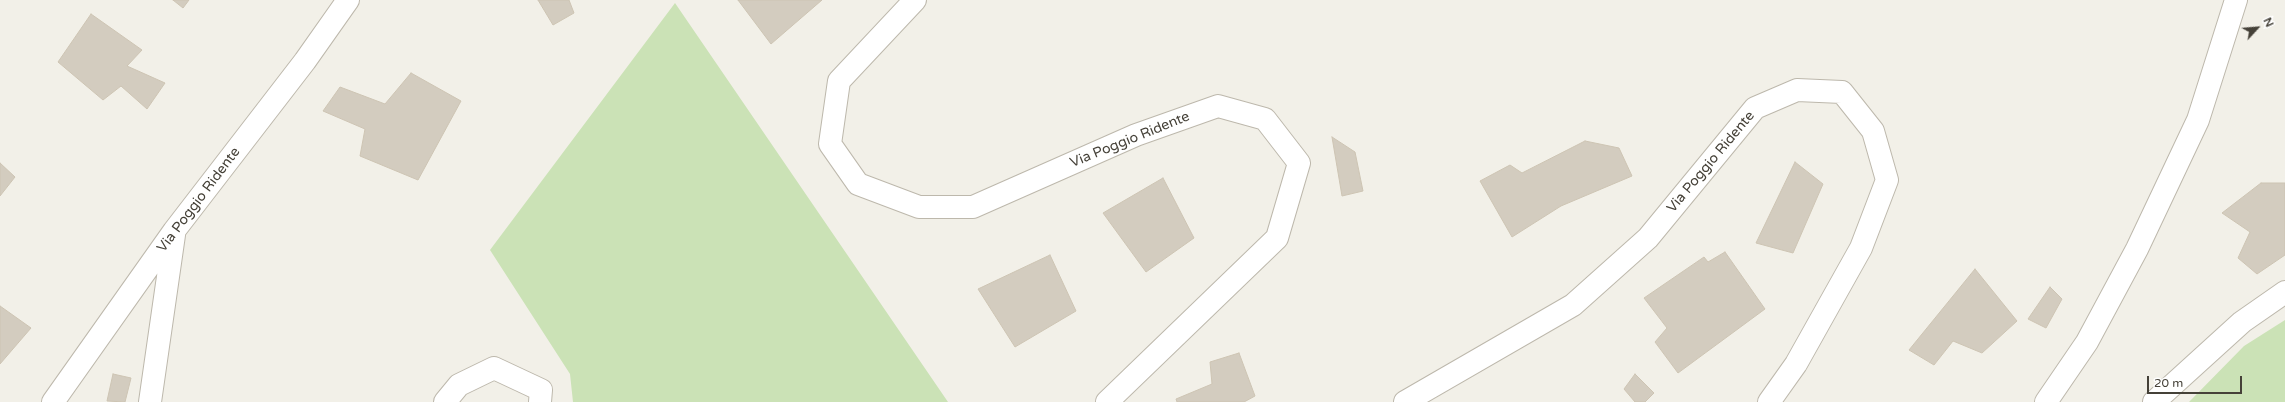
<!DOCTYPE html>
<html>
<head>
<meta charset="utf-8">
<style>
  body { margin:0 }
  #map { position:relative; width:2285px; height:402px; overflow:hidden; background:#f2f0e8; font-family:"Varela Round",sans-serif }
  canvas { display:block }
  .north { position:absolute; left:2237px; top:8px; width:40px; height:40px; -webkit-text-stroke:3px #fff; paint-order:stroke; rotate:64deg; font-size:11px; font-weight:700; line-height:16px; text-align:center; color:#454138 }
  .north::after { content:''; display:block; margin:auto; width:14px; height:18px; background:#454138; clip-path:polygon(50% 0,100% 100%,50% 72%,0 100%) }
  .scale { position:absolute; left:2147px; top:376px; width:95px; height:18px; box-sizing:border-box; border:2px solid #454138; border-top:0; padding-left:5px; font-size:12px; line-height:14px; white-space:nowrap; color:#454138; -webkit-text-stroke:3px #fff; paint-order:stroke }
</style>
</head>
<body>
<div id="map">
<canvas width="2285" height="402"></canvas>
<div class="north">N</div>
<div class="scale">20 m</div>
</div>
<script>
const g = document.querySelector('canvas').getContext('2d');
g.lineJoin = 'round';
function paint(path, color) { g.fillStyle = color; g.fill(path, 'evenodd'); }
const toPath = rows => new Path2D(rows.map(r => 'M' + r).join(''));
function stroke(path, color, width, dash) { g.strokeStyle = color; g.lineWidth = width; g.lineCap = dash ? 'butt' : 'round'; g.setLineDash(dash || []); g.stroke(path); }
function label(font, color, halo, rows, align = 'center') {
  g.font = font + ' "Varela Round",sans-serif'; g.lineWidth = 3; g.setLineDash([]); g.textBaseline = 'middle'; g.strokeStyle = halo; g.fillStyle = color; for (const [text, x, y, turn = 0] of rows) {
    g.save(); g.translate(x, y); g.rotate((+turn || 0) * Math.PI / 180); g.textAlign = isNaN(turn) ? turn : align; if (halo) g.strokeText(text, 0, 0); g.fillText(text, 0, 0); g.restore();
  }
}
paint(toPath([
  [675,3,948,402,573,402,570,374,490,250],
  [2285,320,2285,402,2189,402,2244,346]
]), '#cbe2b6');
const building = toPath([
  [173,0,189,0,183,8,173,0],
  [538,0,569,0,574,13,553,25,538,0],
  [738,0,822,0,771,44,738,0],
  [91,14,142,50,127,66,165,83,147,109,121,86,103,100,58,62,91,14],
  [411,73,461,101,418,180,360,156,365,129,323,111,340,87,385,104,411,73],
  [1332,137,1355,152,1363,191,1342,196,1332,137],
  [1585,141,1619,148,1632,176,1561,206,1512,237,1480,181,1510,165,1522,173,1585,141],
  [1795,162,1823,184,1793,253,1756,243,1795,162],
  [0,163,15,177,0,196,0,163],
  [1163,178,1194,238,1146,272,1103,213,1163,178],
  [2261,183,2285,183,2285,255,2257,274,2238,258,2250,232,2222,213,2261,183],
  [1725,252,1765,309,1678,373,1655,342,1667,328,1644,298,1704,257,1708,262,1725,252],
  [1050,255,1076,311,1015,347,978,289,1050,255],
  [1975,269,2017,321,1982,353,1953,341,1934,365,1909,350,1975,269],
  [2050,287,2062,299,2046,328,2028,319,2050,287],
  [0,306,31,328,0,364,0,306],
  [1239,353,1255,396,1244,402,1177,402,1176,399,1212,384,1210,362,1239,353],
  [113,374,131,378,125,402,107,401,113,374],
  [1635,374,1654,393,1645,402,1635,402,1624,389,1635,374]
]);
paint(building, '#d3ccbf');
stroke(building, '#cdc4b3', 1);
const street = toPath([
  [915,0,839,81,830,144,858,184,919,207,973,207,1136,135,1218,106,1265,119,1299,163,1277,238,1107,402],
  [53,402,174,231,305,61,348,0],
  [150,402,174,235],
  [445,402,459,385,494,368,541,390,540,402],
  [1405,402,1573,305,1648,238,1755,108,1797,90,1842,92,1873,131,1887,180,1861,248,1796,364,1769,402],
  [2046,402,2087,342,2137,249,2198,120,2236,0],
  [2154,402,2242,322,2285,292]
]);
stroke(street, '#bdb8ac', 24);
stroke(street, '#fff', 22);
label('14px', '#454138', '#fff', [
  ["Via Poggio Ridente",1130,140,-22],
  ["Via Poggio Ridente",1711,162,-50],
  ["Via Poggio Ridente",199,200,-53]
]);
</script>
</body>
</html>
